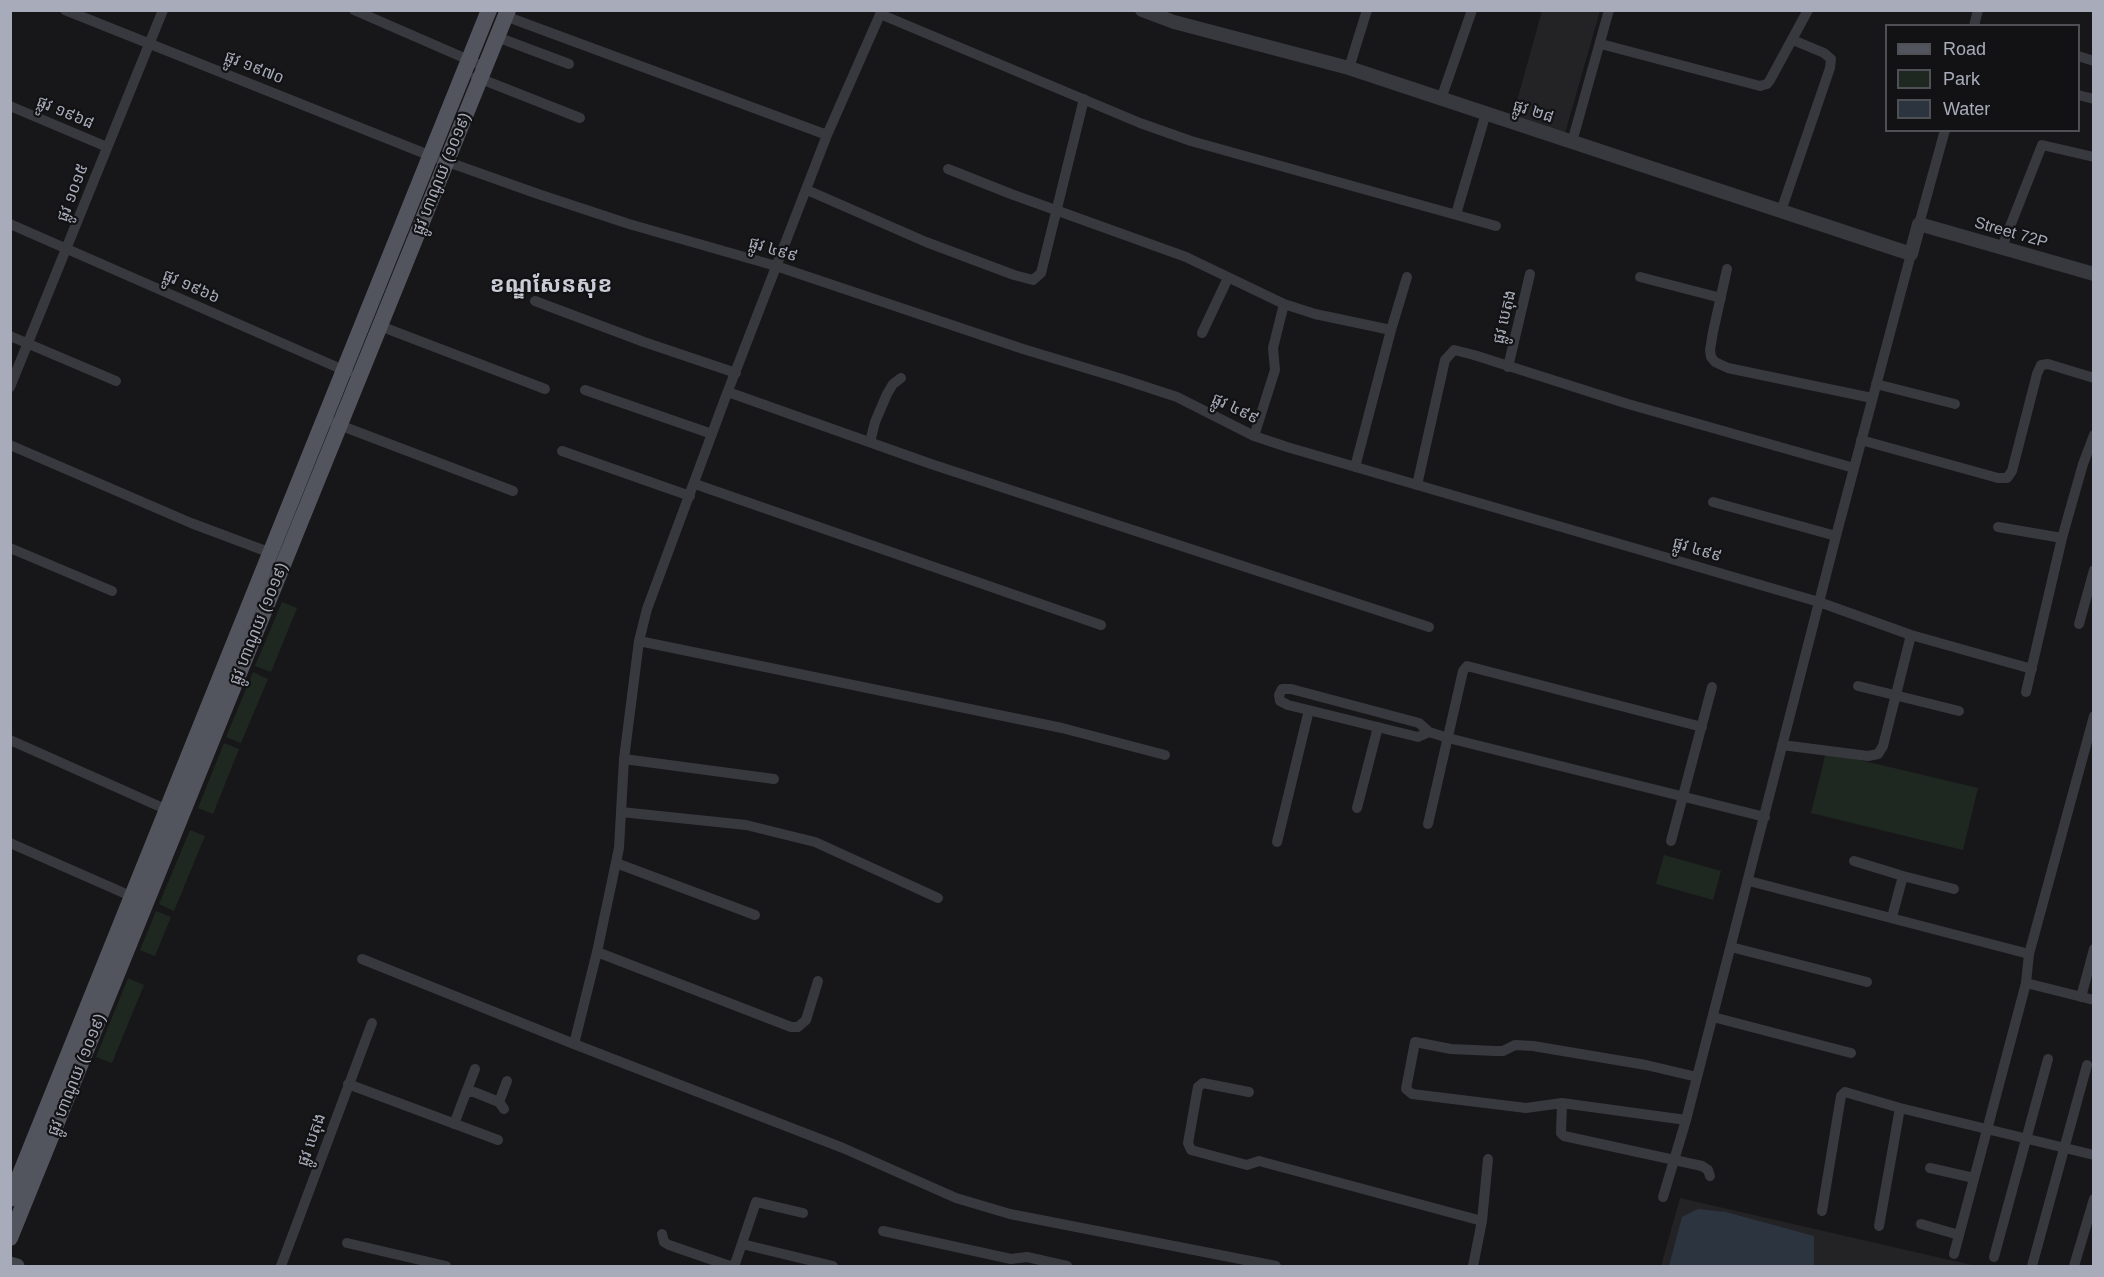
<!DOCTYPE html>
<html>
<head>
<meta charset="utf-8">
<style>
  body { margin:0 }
  #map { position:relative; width:2104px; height:1277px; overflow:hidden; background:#171719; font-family:Arial,sans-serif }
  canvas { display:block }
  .frame { position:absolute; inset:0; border:12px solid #a8acba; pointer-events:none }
  .legend { position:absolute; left:1885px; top:24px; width:195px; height:108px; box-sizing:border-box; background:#121214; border:2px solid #4e5056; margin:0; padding:8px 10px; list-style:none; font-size:18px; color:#a8acba }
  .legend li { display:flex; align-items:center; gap:12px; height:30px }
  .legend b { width:30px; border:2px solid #4e5056 }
</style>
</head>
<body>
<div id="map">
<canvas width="2104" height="1277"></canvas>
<div class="frame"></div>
<ul class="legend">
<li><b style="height:8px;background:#53555e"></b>Road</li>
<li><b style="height:16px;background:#1e2820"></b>Park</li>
<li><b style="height:16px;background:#2c353f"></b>Water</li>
</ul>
</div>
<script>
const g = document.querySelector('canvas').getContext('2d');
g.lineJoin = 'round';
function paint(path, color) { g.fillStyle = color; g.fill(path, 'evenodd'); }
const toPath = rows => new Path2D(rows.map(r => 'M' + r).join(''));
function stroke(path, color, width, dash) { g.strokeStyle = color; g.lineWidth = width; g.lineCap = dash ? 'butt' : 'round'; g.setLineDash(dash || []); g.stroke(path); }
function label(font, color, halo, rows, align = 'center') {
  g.font = font + ' Arial,"Noto Sans Khmer",sans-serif'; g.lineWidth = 4.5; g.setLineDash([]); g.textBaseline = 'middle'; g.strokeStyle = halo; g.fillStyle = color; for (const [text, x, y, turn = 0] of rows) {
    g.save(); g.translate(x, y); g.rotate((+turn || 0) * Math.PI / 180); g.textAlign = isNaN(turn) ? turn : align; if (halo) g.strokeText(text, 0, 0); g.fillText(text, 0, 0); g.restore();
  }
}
paint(toPath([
  [1542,11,1600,11,1565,133,1513,115],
  [1680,1198,1976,1266,1661,1266]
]), '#232326');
paint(toPath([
  [282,602,297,608,271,672,255,666],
  [253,672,268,679,241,743,226,737],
  [224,743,239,749,213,814,198,808],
  [1826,752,1978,788,1963,850,1811,813],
  [190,830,205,836,174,911,159,904],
  [1664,855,1721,871,1713,900,1656,884],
  [156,911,171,917,155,956,140,950],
  [128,978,144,985,112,1063,96,1057]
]), '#1e2820');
paint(toPath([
  [1698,1209,1726,1212,1814,1236,1814,1266,1669,1266,1682,1217]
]), '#2c353f');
stroke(toPath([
  [65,10,431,156,538,194,629,224,776,266,1023,349,1119,378,1177,397,1254,436,1287,447,1819,602,1911,635,2032,669],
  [354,10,485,67],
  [880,14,1140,123,1191,141,1496,226],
  [505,16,827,135],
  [1974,26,1978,10],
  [497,37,569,64],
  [1601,44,1760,86,1767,84,1770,80,1808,10],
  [2078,56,2094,61],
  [1349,68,1367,10],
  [476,77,580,118],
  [2078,95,2094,99],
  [1441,99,1472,10],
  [10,106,107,147],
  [1572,142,1609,10],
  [948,169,1011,194,1186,257,1284,304,1315,314,1391,330,1355,467],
  [807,190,926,242,1014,275,1033,280,1041,273,1084,99],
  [1781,211,1830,68,1831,59,1824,53,1793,40],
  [1456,214,1486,113],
  [10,224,348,372],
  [1919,224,1945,130],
  [2002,247,2042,145,2094,157],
  [1727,269,1713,332,1710,350,1711,357,1715,362,1728,368,1872,398],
  [1640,277,1721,298],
  [535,301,644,342,736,373],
  [380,326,545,389],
  [1391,330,1407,277],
  [1202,333,1228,278],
  [10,336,116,381],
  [1508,367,1530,274],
  [1876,384,1955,404],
  [10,387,163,10],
  [585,390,712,434],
  [728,392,931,464,1429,627],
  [334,423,513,491],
  [1254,436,1275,370,1273,348,1284,304],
  [1861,440,1998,478,2007,478,2012,471,2037,374,2041,365,2048,364,2094,378],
  [870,442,875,422,887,394,893,384,901,378],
  [10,445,191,523,271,553],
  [562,451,690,496],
  [695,484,1101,625],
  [1417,485,1445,360,1454,350,1474,355,1628,404,1854,468],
  [1713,502,1836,536],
  [1998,527,2062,538],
  [10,548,112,591],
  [2079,624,2094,570],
  [639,641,1062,728,1165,755],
  [1858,686,1959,711],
  [2026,692,2062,538,2083,464,2094,435],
  [1429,732,1418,737,1288,705,1280,701,1279,695,1282,689,1291,689,1419,723,1429,732,1448,738,1765,817],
  [10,740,172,812],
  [1782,745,1868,756,1878,754,1883,746,1911,635],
  [624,759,774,779],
  [1357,808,1378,727],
  [621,812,746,825,815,842,938,898],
  [1428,824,1463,671,1467,666,1702,727],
  [1671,841,1712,687],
  [1277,842,1309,710],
  [10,843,133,897],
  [1854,861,1903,876],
  [616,863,755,915],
  [1749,881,2029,954],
  [1892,917,1903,876,1954,889],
  [1731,947,1867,982],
  [597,952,791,1027,798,1027,806,1020,818,981],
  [362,959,574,1044,843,1148,956,1198,1010,1214,1276,1266],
  [2026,983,2094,1000],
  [2081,997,2094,949],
  [1713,1017,1851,1053],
  [574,1044,597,952,619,848,624,759,639,641,647,609,726,396,827,135,882,10],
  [348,1084,498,1140],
  [466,1092,474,1092,499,1102,504,1109],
  [1249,1092,1203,1083,1198,1087,1188,1143,1191,1150,1247,1165,1259,1161,1482,1221],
  [499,1102,507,1081],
  [1562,1103,1561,1133,1564,1136,1702,1166,1708,1170,1710,1176],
  [1686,1120,1562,1103,1526,1108,1412,1094,1406,1089,1415,1042,1451,1049,1495,1051,1503,1051,1515,1045,1533,1046,1646,1065,1697,1077],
  [454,1124,475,1069],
  [1930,1168,1974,1178],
  [1663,1197,1686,1120,1836,536,1911,254],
  [1822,1211,1841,1096,1845,1092,1900,1108,2094,1155],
  [1921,1224,1959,1235],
  [1879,1226,1900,1108],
  [883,1231,1011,1259,1027,1257,1067,1266],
  [662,1234,664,1242,669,1245,730,1266,735,1264,756,1202,803,1213],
  [347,1243,446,1266],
  [742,1244,833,1266],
  [1954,1254,2026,983,2029,954,2094,716],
  [1994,1257,2048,1059],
  [281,1266,372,1023],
  [1473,1266,1482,1221,1488,1159],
  [2032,1266,2087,1065],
  [2074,1266,2094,1199]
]), '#38383f', 10);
stroke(toPath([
  [1142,10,1174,22,1349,68,1911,254,1919,224,2094,274]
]), '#38383f', 14);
stroke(toPath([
  [10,1264,17,1266]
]), '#45474f', 15);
stroke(toPath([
  [10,1199,489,10],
  [10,1238,508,10]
]), '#53555e', 16);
label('16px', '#a8acba', '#121214', [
  ["ផ្លូវ ១៩៧០",254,68,22],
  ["ផ្លូវ ២៨",1533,112,18],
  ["ផ្លូវ ១៩៦៨",65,113,23],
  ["ផ្លូវ ហាណូយ (១០១៩)",442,174,-68],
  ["ផ្លូវ ១០១៥",73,193,-69],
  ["Street 72P",2011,233,16],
  ["ផ្លូវ ៤៩៩",773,250,17],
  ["ផ្លូវ ១៩៦៦",191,287,24],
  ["ផ្លូវ បេតុង",1505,317,-77],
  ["ផ្លូវ ៤៩៩",1235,409,26],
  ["ផ្លូវ ៤៩៩",1697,550,17],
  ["ផ្លូវ ហាណូយ (១០១៩)",259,624,-68],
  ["ផ្លូវ ហាណូយ (១០១៩)",77,1075,-68],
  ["ផ្លូវ បេតុង",312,1140,-70]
]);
label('bold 22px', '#c9ccd6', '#121214', [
  ["ខណ្ឌសែនសុខ",551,286]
]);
</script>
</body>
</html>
